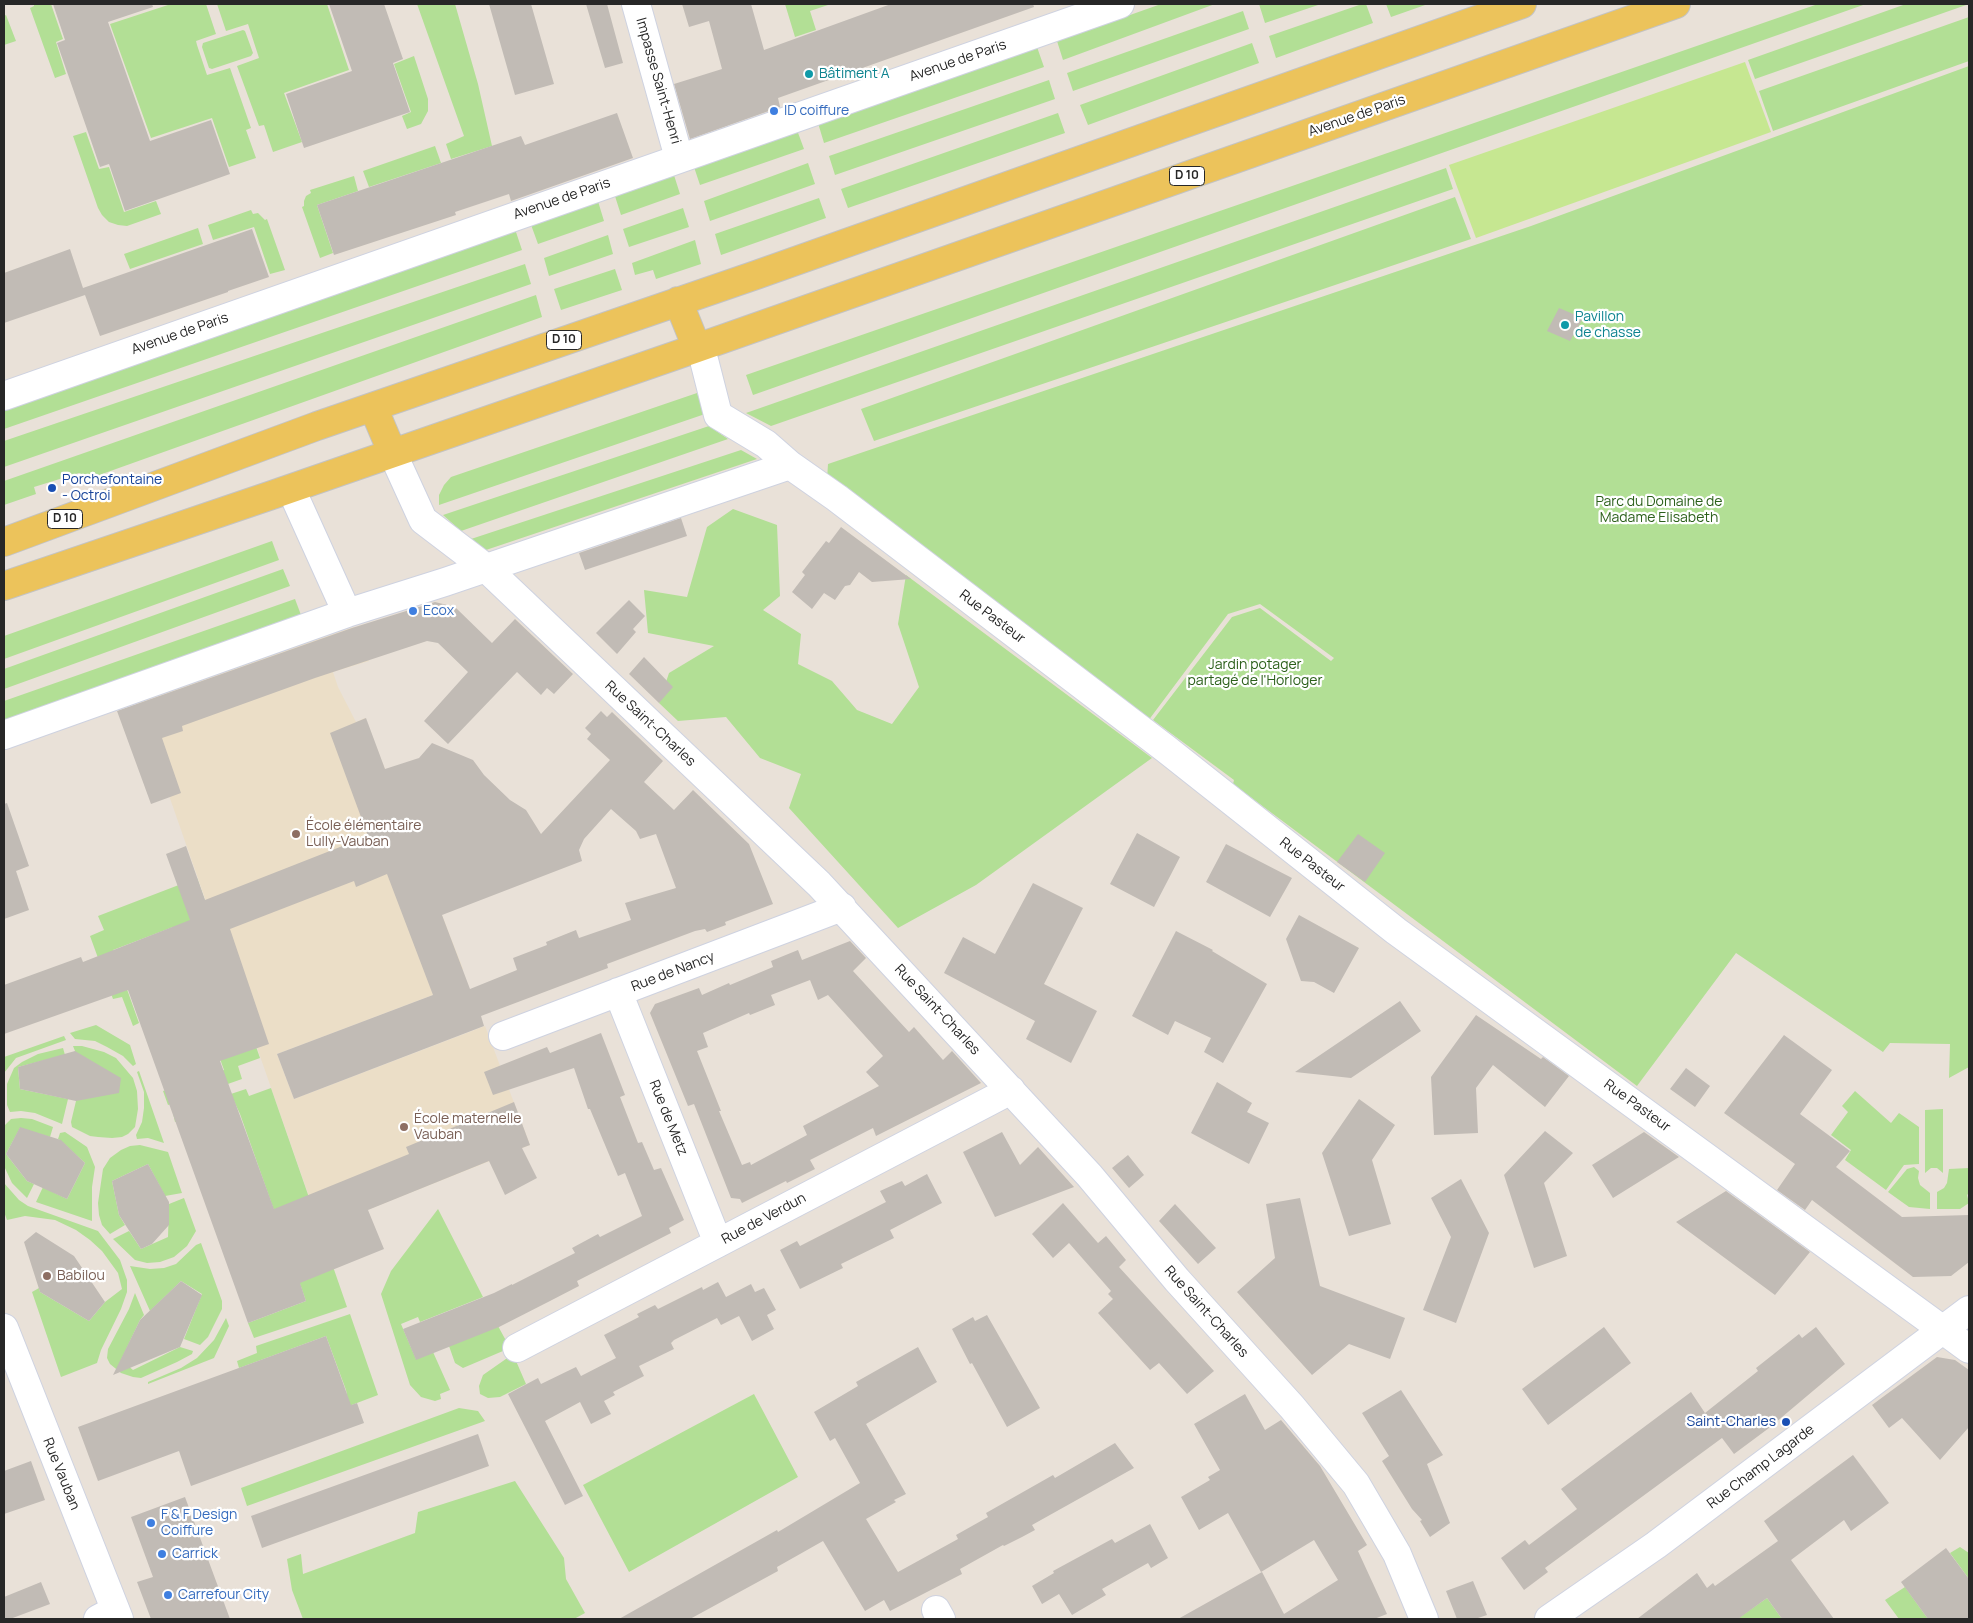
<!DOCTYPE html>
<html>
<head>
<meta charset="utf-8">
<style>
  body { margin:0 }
  #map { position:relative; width:1973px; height:1623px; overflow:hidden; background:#e9e1d8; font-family:Manrope,sans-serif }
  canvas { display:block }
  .frame { position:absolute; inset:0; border:5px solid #272727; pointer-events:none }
</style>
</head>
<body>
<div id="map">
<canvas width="1973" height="1623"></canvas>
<div class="frame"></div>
</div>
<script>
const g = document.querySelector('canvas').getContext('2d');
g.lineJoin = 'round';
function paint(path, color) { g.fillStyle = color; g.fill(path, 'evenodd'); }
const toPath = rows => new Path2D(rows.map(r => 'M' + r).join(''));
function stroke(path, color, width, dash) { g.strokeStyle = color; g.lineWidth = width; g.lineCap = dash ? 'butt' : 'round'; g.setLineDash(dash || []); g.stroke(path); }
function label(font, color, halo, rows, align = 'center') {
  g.font = font + ' Manrope,sans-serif'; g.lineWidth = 4.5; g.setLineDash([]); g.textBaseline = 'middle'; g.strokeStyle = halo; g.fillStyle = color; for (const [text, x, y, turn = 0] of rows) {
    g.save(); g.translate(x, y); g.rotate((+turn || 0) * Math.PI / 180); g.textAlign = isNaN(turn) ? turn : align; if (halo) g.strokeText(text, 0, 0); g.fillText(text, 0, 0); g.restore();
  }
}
paint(toPath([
  [354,627,369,661,333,672,338,687,356,722,365,718,463,969,429,982,433,995,277,1054,294,1099,485,1026,530,1145,347,1218,327,1248,136,701]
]), '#ebdec7');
paint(toPath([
  [34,4,51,4,63,39,56,42,66,74,55,78,30,8,34,6],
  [171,4,206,4,216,34,196,41,197,45,207,75,230,68,251,128,246,130,256,158,229,167,212,118,151,138,110,24],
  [217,4,327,4,349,70,284,93,302,142,273,152,264,125,259,126,237,66,259,58,248,24,226,31],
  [417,4,455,4,478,84,492,146,451,159,446,144,464,136],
  [785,4,831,4,810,11,816,30,795,37],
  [1161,4,1215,4,1063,60,1057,41],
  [1259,4,1321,4,1265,23],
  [1362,4,1366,4,1373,23,1276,58,1269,36],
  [1386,4,1428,4,1391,17],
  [1818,4,1866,4,753,395,746,375],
  [1906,4,1969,4,1755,79,1748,60],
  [1243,11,1249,29,1073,91,1067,73],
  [6,15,16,41,4,45,4,16],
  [1969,17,1969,61,1773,131,1759,91],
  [243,30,245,31,253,53,251,56,212,69,209,68,202,47,203,43],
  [1252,43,1259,63,1088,125,1080,105],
  [1037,47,1044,67,824,143,818,123],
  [414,56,428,99,428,111,421,124,407,129,402,116,411,112,394,64],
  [1969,66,1969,1067,1949,1078,1950,1044,1890,1043,1883,1052,1736,953,1637,1086,1233,784,1234,780,1153,720,1232,617,1260,608,1331,661,1334,658,1260,604,1228,614,1148,721,827,480,828,464,1531,226],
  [1049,80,1055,99,835,175,829,156],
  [1058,113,1065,133,848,208,841,189],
  [797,130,804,149,700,185,693,164],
  [86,132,99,169,109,167,124,212,156,201,161,214,127,226,118,225,109,222,102,215,98,208,73,136],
  [435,146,441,163,369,187,363,171],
  [808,163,815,184,710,221,704,201],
  [1446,168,1453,189,771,426,746,413],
  [673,172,680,194,621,215,614,193],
  [354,176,358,191,317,205,333,253,320,258,302,207,304,206,304,201,306,196,311,193,310,190],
  [1455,197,1471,239,874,441,861,409],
  [597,198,604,221,538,244,530,222],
  [819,198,826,218,721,255,715,234],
  [683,208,689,227,629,247,623,229],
  [251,210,253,214,258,213,265,220,267,219,285,270,270,274,254,227,213,240,208,225],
  [514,226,522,250,4,429,4,406],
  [198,228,203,244,130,269,124,254],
  [608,235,613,254,549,276,544,258],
  [695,240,701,264,656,279,653,270,635,275,632,263],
  [525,264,531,284,4,467,4,441],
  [615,269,622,290,561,310,554,289],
  [536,295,542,317,88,479,79,473,34,487,36,494,4,505,4,481],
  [697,393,705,414,439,505,439,495,444,485,451,477],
  [709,426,728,439,461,531,443,515],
  [741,450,757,459,483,551,471,539],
  [733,509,777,525,780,596,763,610,801,634,798,664,832,681,857,710,892,724,919,687,898,624,906,575,1152,758,976,885,898,928,789,808,801,774,760,758,726,717,678,721,659,703,669,673,714,646,648,633,644,590,687,597,707,527],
  [272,541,279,560,4,659,4,636],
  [283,569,290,586,4,689,4,669],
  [295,599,301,615,4,721,4,701],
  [197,878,260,1058,238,1066,242,1079,168,1105,163,1091,224,1070,173,927,113,950,139,1023,133,1026,122,997,113,999,90,936,104,930,98,916],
  [96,1025,130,1045,136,1064,133,1066,123,1056,107,1047,95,1041,75,1039,70,1033],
  [64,1036,66,1040,16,1058,4,1073,4,1057],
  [73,1046,82,1046,104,1052,116,1058,133,1078,137,1091,138,1109,135,1127,128,1134,122,1137,112,1138,98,1137,90,1136,72,1127,71,1122,76,1101,75,1051],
  [63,1048,65,1055,18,1067,20,1089,68,1099,62,1124,35,1113,21,1111,10,1112,7,1105,7,1084,14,1068,22,1062,38,1054],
  [139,1071,164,1143,148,1138,137,1139,136,1135,142,1122,144,1108,144,1092,137,1072],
  [271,1088,347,1307,254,1338,248,1323,306,1301,240,1114,234,1101,175,1122,173,1113,246,1089,249,1096],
  [1855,1091,1891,1123,1899,1113,1919,1127,1919,1164,1904,1165,1886,1190,1845,1160,1851,1150,1831,1135,1848,1112,1842,1106],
  [1943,1109,1943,1173,1937,1168,1931,1168,1925,1173,1925,1110],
  [21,1118,32,1119,53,1127,50,1137,20,1128,6,1154,27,1181,34,1184,27,1198,12,1183,4,1166,4,1126,11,1119],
  [65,1132,87,1147,95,1167,92,1187,92,1221,36,1202,43,1187,67,1199,85,1163,60,1140,58,1139,60,1133],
  [140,1145,168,1152,182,1193,165,1196,148,1164,112,1181,119,1215,125,1225,110,1234,102,1225,99,1215,98,1203,103,1169,110,1158,121,1150,130,1146],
  [1914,1167,1919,1171,1918,1178,1920,1185,1930,1193,1930,1209,1909,1207,1888,1192,1907,1169],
  [1969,1168,1969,1180,1968,1181,1969,1193,1967,1195,1969,1203,1960,1209,1937,1209,1937,1192,1944,1188,1947,1183,1949,1169],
  [4,1183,19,1200,28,1206,98,1231,120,1260,127,1280,127,1292,121,1309,101,1350,97,1363,61,1377,32,1292,39,1288,40,1292,89,1321,105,1302,122,1289,118,1273,102,1251,90,1240,76,1230,55,1220,25,1216,7,1220,4,1212],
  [184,1198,196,1231,187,1246,174,1257,160,1262,147,1263,135,1260,113,1239,129,1231,141,1249,168,1237,169,1204],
  [438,1209,483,1297,420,1322,418,1317,401,1324,416,1359,433,1352,450,1390,440,1394,441,1399,435,1401,421,1397,410,1385,381,1294,391,1271],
  [201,1243,222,1301,222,1309,208,1337,200,1345,184,1339,202,1294,181,1281,150,1311,130,1266,150,1269,164,1268,176,1264,196,1245],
  [135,1293,144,1315,140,1320,121,1360,133,1370,180,1347,193,1351,192,1354,177,1362,141,1378,133,1377,121,1373,110,1364,107,1358,108,1349,129,1309],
  [350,1314,378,1395,349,1406,346,1390,326,1336,239,1368,237,1361,257,1353,256,1346],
  [226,1318,229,1326,214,1358,148,1384,148,1382,181,1368,197,1358,214,1340],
  [498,1326,510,1348,463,1368,455,1363,449,1346],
  [513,1354,526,1384,500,1397,488,1398,480,1394,479,1386,483,1375],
  [754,1394,798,1477,629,1572,583,1485],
  [459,1408,478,1411,485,1421,247,1506,241,1488],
  [515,1481,564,1558,566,1579,585,1613,574,1619,303,1619,292,1590,287,1559,301,1554,303,1574,415,1533,418,1512],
  [1960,1547,1969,1553,1969,1579,1950,1553],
  [1905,1587,1928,1619,1899,1619,1885,1600],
  [1767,1598,1782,1619,1737,1619]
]), '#b2df95');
paint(toPath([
  [1745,62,1771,132,1476,238,1449,165]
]), '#c6e791');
paint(toPath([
  [53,4,152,4,153,7,108,22,150,141,211,120,230,174,125,211,109,164,100,167,88,132,57,43,65,40],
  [329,4,384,4,403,59,393,63,410,112,304,148,286,94,352,71],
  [489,4,531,4,554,84,515,95],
  [586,4,607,4,623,63,605,68],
  [682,4,751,4,764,50,891,4,1033,4,1034,7,778,98,780,107,690,139,674,84,722,69,709,21,689,27],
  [617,113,633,158,511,201,509,194,455,212,456,215,334,255,317,205,521,136,525,145],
  [252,229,269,277,228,291,228,292,100,336,85,295,4,323,4,273,70,249,83,288],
  [1559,308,1583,318,1570,341,1547,331],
  [681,518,687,536,585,570,579,553],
  [841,527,911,579,872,582,859,572,850,585,845,586,835,600,824,593,812,609,792,592,805,575,802,572,826,541,829,543],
  [629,600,645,616,633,629,636,632,617,654,596,633],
  [435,602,455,607,492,643,515,619,573,674,554,694,547,688,541,695,517,672,448,744,424,721,468,672,438,643,427,641,315,678,182,726,183,731,162,738,181,793,151,804,117,711,352,628],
  [644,657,673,687,659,703,629,674],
  [601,711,607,717,612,712,663,761,644,782,674,810,693,790,749,844,773,904,725,922,726,925,707,932,705,929,695,931,607,964,608,968,481,1016,484,1026,294,1099,277,1054,433,995,387,874,356,887,354,881,230,929,269,1044,220,1061,274,1209,409,1154,406,1147,514,1102,530,1145,522,1148,537,1178,505,1195,489,1161,368,1210,384,1249,300,1283,306,1301,248,1323,128,990,4,1034,4,985,81,957,83,962,190,920,166,854,186,846,205,900,368,836,330,733,366,718,385,769,419,758,432,743,473,760,484,775,510,800,526,810,541,834,610,760,587,739,591,734,585,728],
  [611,809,636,831,640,839,656,834,676,888,625,903,631,920,579,938,576,930,546,942,547,945,513,958,517,970,470,989,442,915,582,861,579,850,584,839],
  [7,803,29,866,16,871,29,910,4,919,4,804],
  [1137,833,1180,857,1154,907,1110,884],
  [1358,834,1385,853,1365,882,1337,862],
  [1226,844,1292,878,1270,917,1206,882],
  [1033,883,1083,908,1044,984,1097,1011,1071,1063,1026,1039,1035,1021,944,973,963,937,995,954],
  [1299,915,1359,948,1334,993,1314,982,1301,981,1286,939],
  [1176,931,1213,950,1212,951,1267,984,1223,1063,1204,1052,1211,1038,1175,1021,1168,1035,1132,1016],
  [850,941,866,958,853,971,909,1032,914,1027,943,1060,952,1051,981,1083,876,1136,873,1128,810,1160,815,1169,787,1183,786,1181,742,1203,740,1199,731,1198,694,1104,688,1106,650,1013,655,1004,699,988,702,995,729,983,730,985,773,967,771,961,798,950,802,960],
  [810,980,818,1000,828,995,883,1056,866,1072,879,1086,803,1126,807,1135,751,1165,750,1162,742,1165,719,1111,721,1111,697,1051,708,1047,703,1033,749,1013,750,1015,775,1005,771,995],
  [1400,1001,1421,1031,1351,1078,1295,1072],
  [1476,1015,1541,1059,1543,1057,1569,1076,1545,1107,1493,1065,1476,1088,1478,1133,1434,1135,1431,1077],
  [601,1033,625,1095,620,1097,638,1143,642,1142,654,1170,661,1168,684,1220,669,1228,671,1233,577,1281,579,1286,550,1301,499,1327,416,1360,403,1329,494,1293,512,1284,512,1285,575,1253,572,1248,598,1234,600,1237,642,1216,625,1173,618,1176,590,1109,588,1109,574,1068,493,1095,484,1072,547,1047,550,1053],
  [1784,1035,1832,1070,1800,1114,1850,1151,1836,1167,1902,1217,1969,1215,1969,1262,1951,1276,1913,1277,1812,1200,1805,1210,1777,1190,1795,1164,1724,1113],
  [75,1051,121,1078,119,1093,76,1101,20,1089,18,1067],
  [1686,1068,1710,1086,1695,1107,1670,1089],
  [1217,1082,1252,1103,1247,1112,1269,1123,1249,1164,1191,1133],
  [1359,1099,1395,1125,1372,1160,1391,1224,1349,1236,1322,1153],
  [20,1127,61,1140,85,1163,67,1199,27,1181,6,1154],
  [1545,1131,1573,1153,1544,1183,1567,1256,1534,1268,1504,1175],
  [1002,1132,1020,1165,1038,1147,1074,1187,995,1217,963,1152],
  [1644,1132,1679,1157,1613,1198,1592,1165],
  [1128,1155,1144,1175,1129,1188,1112,1168],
  [148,1164,169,1202,169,1225,152,1244,141,1249,119,1215,112,1181],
  [927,1174,942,1203,890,1230,894,1238,841,1264,843,1268,800,1289,780,1250,797,1241,800,1246,886,1202,880,1191,902,1181,905,1186],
  [1461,1179,1489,1233,1456,1323,1423,1310,1451,1237,1431,1198],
  [1726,1191,1810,1252,1775,1295,1676,1222],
  [1300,1198,1320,1286,1405,1318,1390,1359,1349,1344,1312,1375,1237,1292,1275,1258,1266,1204],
  [1063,1203,1098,1243,1106,1236,1126,1260,1119,1267,1214,1371,1187,1394,1159,1363,1150,1370,1098,1313,1113,1299,1108,1294,1111,1291,1069,1243,1053,1258,1032,1234],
  [1175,1204,1216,1248,1198,1264,1159,1221],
  [36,1232,74,1256,105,1302,89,1321,40,1292,24,1242],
  [181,1281,202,1295,180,1347,113,1375,140,1320],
  [718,1282,726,1297,751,1284,755,1292,764,1288,776,1310,767,1315,774,1329,752,1341,739,1316,721,1325,717,1318,674,1340,671,1343,674,1349,639,1366,644,1376,613,1392,615,1395,604,1401,611,1414,591,1424,580,1402,545,1421,583,1496,565,1505,508,1394,538,1378,541,1384,576,1367,581,1376,616,1358,604,1335,639,1317,637,1314,655,1305,658,1309,702,1287,703,1290],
  [987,1315,1040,1408,1007,1427,972,1363,970,1364,952,1329,973,1317,975,1321],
  [1604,1327,1631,1363,1548,1425,1522,1389],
  [1816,1327,1845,1364,1769,1428,1734,1454,1722,1438,1545,1568,1548,1572,1524,1590,1501,1558,1525,1540,1529,1545,1577,1509,1561,1489,1691,1392,1705,1413,1758,1371,1756,1368,1799,1334,1802,1338],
  [326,1336,351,1405,357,1403,364,1423,191,1486,179,1451,98,1481,78,1427],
  [918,1347,937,1382,866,1424,906,1494,894,1500,896,1502,866,1519,898,1572,958,1539,956,1535,988,1517,986,1513,1053,1475,1055,1478,1115,1443,1134,1468,1032,1525,1035,1530,1022,1537,1004,1546,1003,1545,960,1569,962,1574,890,1611,884,1600,865,1611,823,1541,777,1567,778,1571,690,1619,619,1619,777,1530,778,1532,860,1483,835,1438,830,1441,814,1412,858,1386,856,1382],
  [1937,1357,1955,1360,1969,1370,1969,1427,1940,1460,1902,1418,1889,1428,1872,1405],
  [1401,1390,1443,1455,1427,1464,1450,1523,1430,1537,1420,1521,1422,1520,1412,1509,1382,1461,1389,1456,1362,1413],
  [1245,1394,1265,1430,1281,1420,1320,1466,1367,1545,1358,1551,1387,1614,1374,1619,1178,1619,1262,1572,1284,1614,1338,1580,1314,1540,1261,1572,1228,1513,1199,1530,1181,1497,1210,1480,1208,1477,1220,1470,1194,1424],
  [478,1434,489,1466,262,1548,251,1516],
  [1853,1455,1889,1503,1851,1531,1844,1520,1791,1560,1834,1619,1782,1619,1767,1598,1738,1619,1637,1619,1697,1573,1707,1588,1713,1583,1715,1586,1778,1541,1764,1521],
  [31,1461,45,1500,4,1514,4,1471],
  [185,1497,230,1619,151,1619,137,1582,153,1577,131,1517],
  [1150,1524,1168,1558,1151,1568,1148,1563,1102,1589,1106,1595,1072,1615,1059,1594,1042,1604,1032,1586,1054,1573,1053,1571,1112,1539,1115,1543],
  [1946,1548,1969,1579,1969,1619,1928,1619,1901,1582],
  [1473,1581,1487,1615,1475,1619,1457,1619,1446,1591],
  [41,1582,50,1604,10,1619,4,1619,4,1597]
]), '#c1bbb5');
const street = toPath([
  [636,4,679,158],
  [697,348,704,360,718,415,766,444,790,465,837,498,1166,749,1396,931,1969,1349],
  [4,396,1120,4],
  [392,452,423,520,486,568,819,884,1089,1175,1177,1280,1292,1407,1356,1484,1397,1554,1424,1619],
  [347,613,445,582,790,465],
  [4,735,347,613,291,489],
  [618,992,718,1243],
  [503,1036,842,907],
  [517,1348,1011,1090],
  [936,1610,941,1619],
  [98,1619,115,1610]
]);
const secondary = toPath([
  [4,1328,119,1619],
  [1549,1619,1656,1545,1969,1310]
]);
const primary = toPath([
  [678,301,697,348],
  [373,407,392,452],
  [4,542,317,426,756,275,1522,4],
  [4,586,272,495,697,348,1676,4]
]);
stroke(street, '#ced2e0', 30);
stroke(secondary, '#ced2e0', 30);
stroke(primary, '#c3c3c3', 30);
stroke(street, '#fff', 28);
stroke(secondary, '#fff', 28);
stroke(primary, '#ecc35b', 28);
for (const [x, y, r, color] of [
  [809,74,5,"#0f9aa8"],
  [774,111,5,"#3f7fe0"],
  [1565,325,5,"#0f9aa8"],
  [52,488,5,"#1a4fb4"],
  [413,611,5,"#3f7fe0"],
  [296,834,5,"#8d6e63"],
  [404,1127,5,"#8d6e63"],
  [47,1276,5,"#8d6e63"],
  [1786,1422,5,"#1a4fb4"],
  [151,1523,5,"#3f7fe0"],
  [162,1554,5,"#3f7fe0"],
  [168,1595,5,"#3f7fe0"]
]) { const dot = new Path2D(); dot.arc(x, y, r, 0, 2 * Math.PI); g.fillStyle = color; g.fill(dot); stroke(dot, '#fff', 2); }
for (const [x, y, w] of [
  [1187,176,35],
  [564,340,35],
  [65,519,35]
]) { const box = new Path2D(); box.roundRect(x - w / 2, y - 9.5, w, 19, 4); g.fillStyle = '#fff'; g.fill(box); stroke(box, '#272727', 1); }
label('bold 12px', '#272727', null, [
  ["D 10",1187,176],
  ["D 10",564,340],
  ["D 10",65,519]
]);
label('14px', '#272727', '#fff', [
  ["Avenue de Paris",958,61,-19],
  ["Impasse Saint-Henri",658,81,74],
  ["Avenue de Paris",1357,116,-19],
  ["Avenue de Paris",562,199,-19],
  ["Avenue de Paris",180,334,-19],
  ["Rue Pasteur",992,617,37],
  ["Rue Saint-Charles",650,724,43],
  ["Rue Pasteur",1312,865,38],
  ["Rue de Nancy",673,972,-21],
  ["Rue Saint-Charles",937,1010,47],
  ["Rue Pasteur",1637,1106,36],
  ["Rue de Metz",668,1118,68],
  ["Rue de Verdun",764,1219,-28],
  ["Rue Saint-Charles",1206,1312,48],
  ["Rue Champ Lagarde",1761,1467,-37],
  ["Rue Vauban",61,1474,68]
]);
label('14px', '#0d838f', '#fff', [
  ["Bâtiment A",819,74],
  ["Pavillon",1575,317],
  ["de chasse",1575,333]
], 'left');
label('14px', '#366cbe', '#fff', [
  ["ID coiffure",784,111],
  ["Ecox",423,611],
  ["F & F Design",161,1515],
  ["Coiffure",161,1531],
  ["Carrick",172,1554],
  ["Carrefour City",178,1595]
], 'left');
label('14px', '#164399', '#fff', [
  ["Porchefontaine",62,480],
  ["- Octroi",62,496],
  ["Saint-Charles",1776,1422,"right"]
], 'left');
label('14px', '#2c601b', '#fff', [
  ["Parc du Domaine de",1659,502],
  ["Madame Elisabeth",1659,518],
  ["Jardin potager",1255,665],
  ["partagé de l'Horloger",1255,681]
]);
label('14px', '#785e54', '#fff', [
  ["École élémentaire",306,826],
  ["Lully-Vauban",306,842],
  ["École maternelle",414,1119],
  ["Vauban",414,1135],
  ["Babilou",57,1276]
], 'left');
</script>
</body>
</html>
